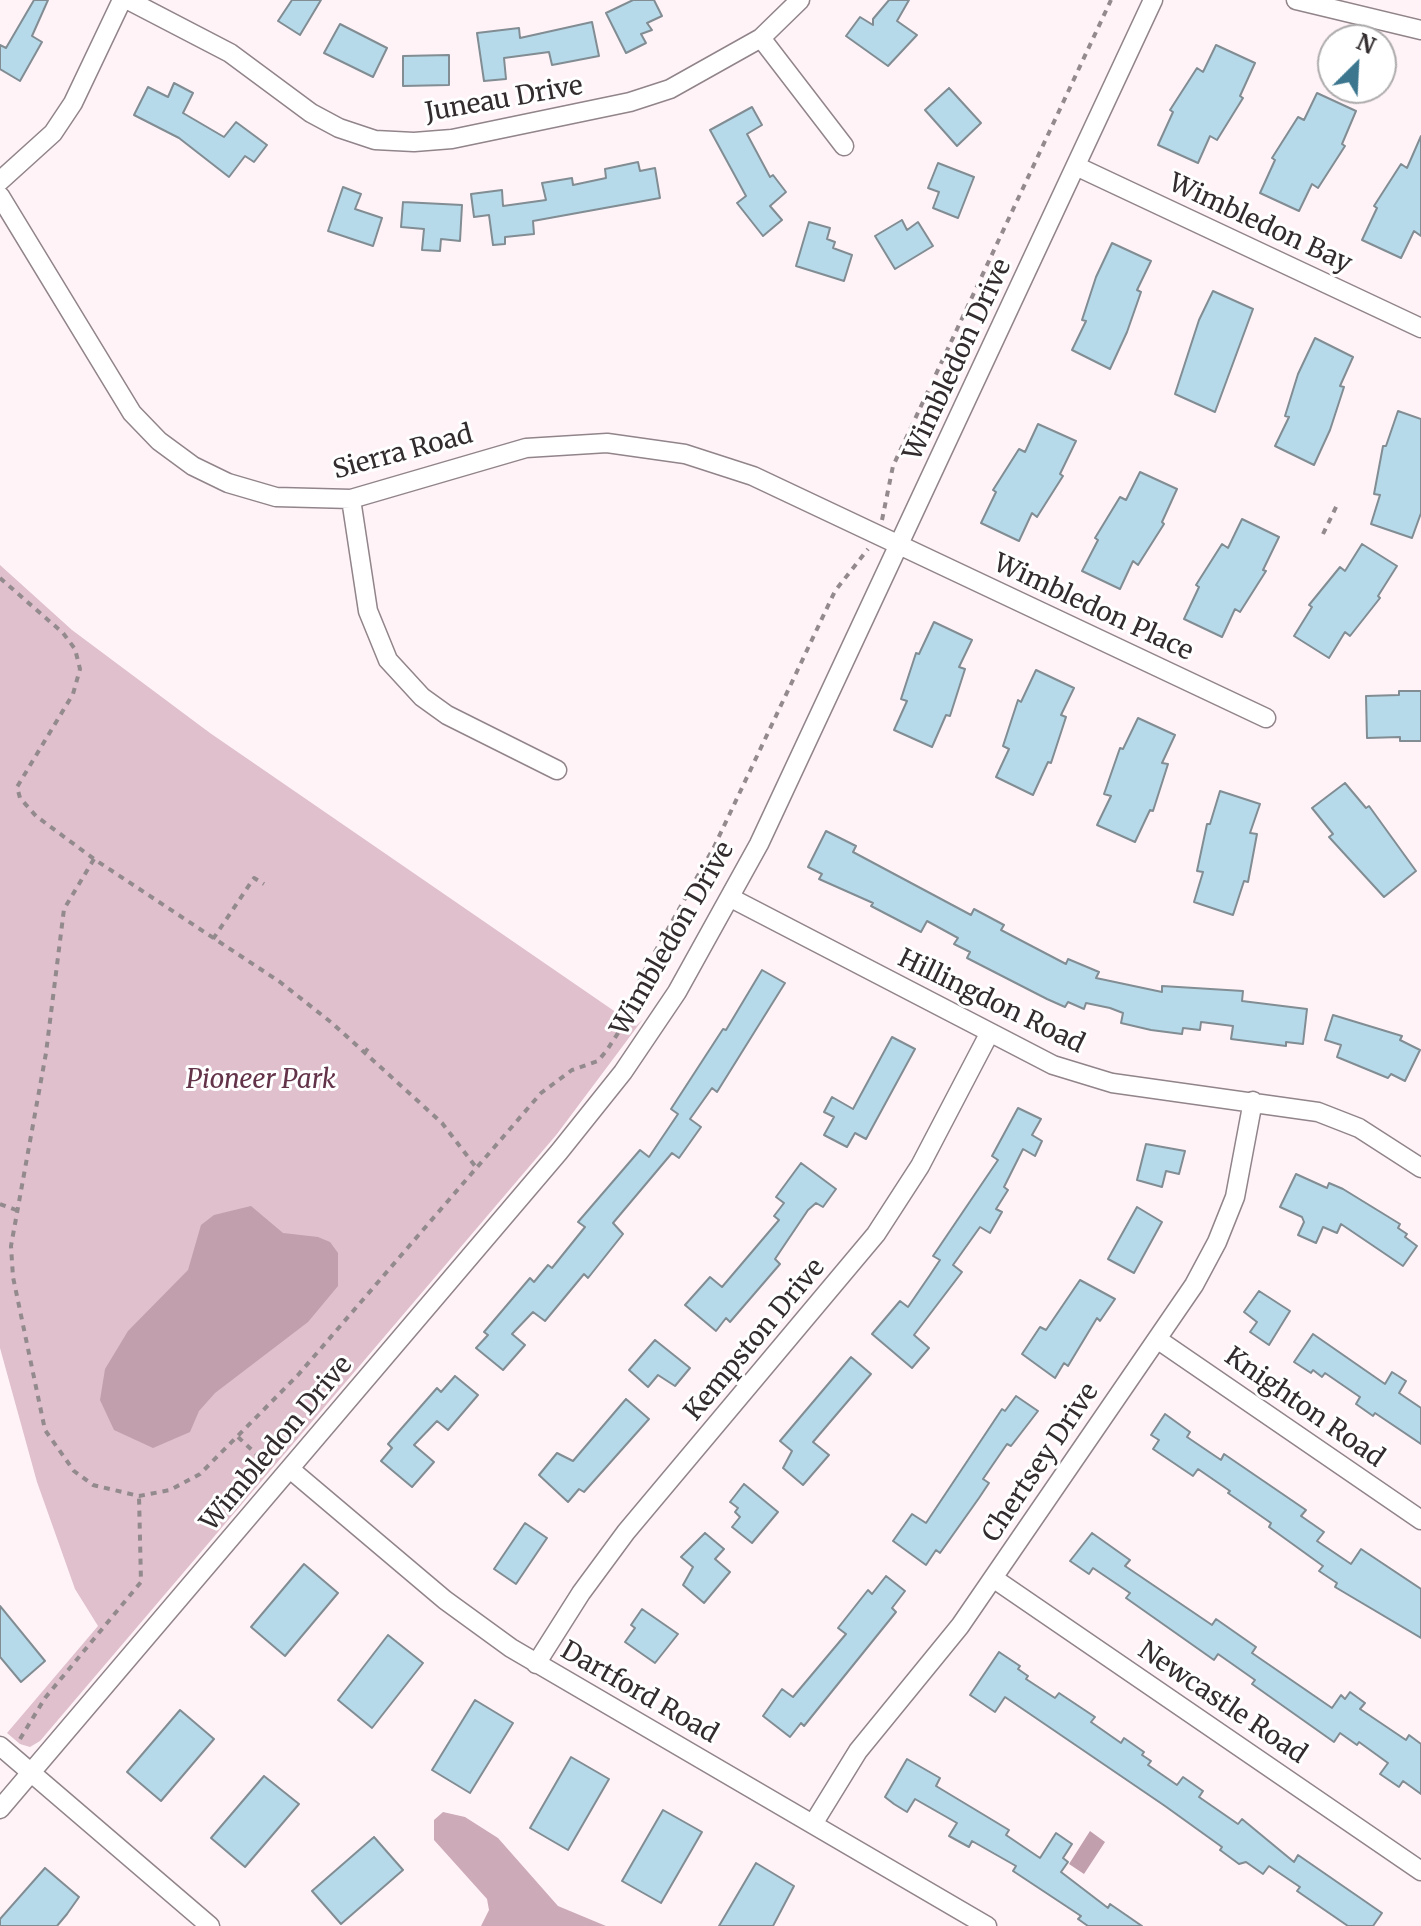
<!DOCTYPE html>
<html>
<head>
<meta charset="utf-8">
<style>
  body { margin:0 }
  #map { position:relative; width:1421px; height:1926px; overflow:hidden; background:#fff3f8; font-family:Merriweather,serif }
  canvas { display:block }
  .north { position:absolute; left:1317px; top:24px; width:80px; height:80px; box-sizing:border-box; background:#fff; border:2px solid #adabab; border-radius:50%; rotate:24deg; font-size:22px; font-weight:700; line-height:32px; text-align:center; color:#322c2e }
  .north::after { content:''; display:block; margin:auto; width:28px; height:36px; background:#3b768e; clip-path:polygon(50% 0,100% 100%,50% 72%,0 100%) }
</style>
</head>
<body>
<div id="map">
<canvas width="1421" height="1926"></canvas>
<div class="north">N</div>
</div>
<script>
const g = document.querySelector('canvas').getContext('2d');
g.lineJoin = 'round';
function paint(path, color) { g.fillStyle = color; g.fill(path, 'evenodd'); }
const toPath = rows => new Path2D(rows.map(r => 'M' + r).join(''));
function stroke(path, color, width, dash) { g.strokeStyle = color; g.lineWidth = width; g.lineCap = dash ? 'butt' : 'round'; g.setLineDash(dash || []); g.stroke(path); }
function label(font, color, halo, rows, align = 'center') {
  g.font = font + ' Merriweather,serif'; g.lineWidth = 6; g.setLineDash([]); g.textBaseline = 'middle'; g.strokeStyle = halo; g.fillStyle = color; for (const [text, x, y, turn = 0] of rows) {
    g.save(); g.translate(x, y); g.rotate((+turn || 0) * Math.PI / 180); g.textAlign = isNaN(turn) ? turn : align; if (halo) g.strokeText(text, 0, 0); g.fillText(text, 0, 0); g.restore();
  }
}
paint(toPath([
  [0,565,72,630,210,733,636,1026,643,1019,557,1134,40,1741,30,1747,20,1744,7,1733,98,1626,75,1589,37,1482,0,1348]
]), '#dfc0cc');
paint(toPath([
  [443,1812,465,1817,498,1838,558,1906,606,1926,481,1926,489,1910,487,1899,434,1840,434,1820]
]), '#cdaab8');
paint(toPath([
  [251,1206,283,1233,318,1237,330,1242,338,1253,338,1286,308,1322,215,1393,199,1411,190,1432,153,1448,114,1430,100,1400,105,1369,128,1331,188,1270,201,1225,214,1215],
  [1090,1831,1105,1842,1084,1874,1069,1864]
]), '#c19fad');
const building = toPath([
  [34,0,48,0,32,36,42,42,20,81,0,69,0,45,6,48,34,0],
  [292,0,321,0,300,35,278,21,292,0],
  [633,0,654,0,662,16,647,23,652,30,641,34,646,43,626,53,606,13,633,0],
  [889,0,909,0,897,21,917,35,888,66,846,36,860,17,873,25,873,19,889,0],
  [592,22,599,56,552,65,549,52,504,58,506,79,484,81,477,33,519,28,520,38,592,22],
  [340,24,387,48,373,77,324,53,340,24],
  [1216,45,1255,63,1240,96,1243,98,1217,140,1210,136,1198,163,1158,145,1173,112,1170,110,1197,68,1203,72,1216,45],
  [449,55,449,85,403,86,403,56,449,55],
  [174,83,193,93,183,113,224,137,236,122,267,145,254,162,245,156,229,177,179,138,134,115,148,87,168,97,174,83],
  [949,88,981,123,957,146,925,110,949,88],
  [1317,93,1356,111,1342,144,1345,146,1318,188,1312,184,1299,211,1260,193,1275,160,1272,158,1298,117,1304,120,1317,93],
  [752,107,762,125,747,134,770,177,773,175,786,192,770,206,782,220,763,236,737,203,746,196,710,130,752,107],
  [1421,136,1421,236,1414,231,1401,258,1362,240,1377,208,1374,206,1401,164,1407,168,1421,136],
  [638,162,640,171,655,168,660,198,533,221,534,234,505,237,505,244,493,245,489,215,474,217,471,194,502,190,503,206,546,200,542,183,572,178,573,185,606,178,605,169,638,162],
  [938,163,974,177,958,218,933,208,939,192,928,188,938,163],
  [343,187,361,194,355,209,382,218,373,246,328,231,343,187],
  [403,202,462,205,460,241,441,239,440,251,422,250,424,229,401,227,403,202],
  [902,220,907,230,918,222,933,246,895,269,875,236,902,220],
  [809,222,830,228,827,239,835,242,833,248,852,255,844,281,796,266,809,222],
  [1112,243,1151,261,1137,290,1141,292,1127,332,1110,369,1072,350,1086,321,1082,320,1096,277,1112,243],
  [1213,291,1253,309,1215,412,1175,394,1199,320,1213,291],
  [1315,338,1353,357,1340,386,1344,387,1330,430,1314,465,1275,446,1289,417,1285,416,1298,374,1315,338],
  [1398,411,1421,419,1421,513,1412,538,1371,524,1380,495,1374,494,1383,446,1386,446,1398,411],
  [1038,424,1076,441,1060,474,1063,476,1037,517,1032,513,1019,541,981,523,996,492,993,490,1019,449,1025,452,1038,424],
  [1140,472,1177,489,1162,522,1164,524,1138,565,1133,561,1120,589,1082,571,1098,540,1095,538,1120,497,1126,500,1140,472],
  [1242,519,1279,537,1263,570,1266,571,1240,612,1235,609,1222,637,1184,619,1199,587,1196,585,1222,544,1228,548,1242,519],
  [1362,544,1397,566,1378,596,1380,598,1350,636,1345,632,1329,658,1294,636,1312,607,1309,605,1340,567,1345,571,1362,544],
  [934,622,972,640,959,667,965,669,950,716,946,715,932,747,894,730,907,701,901,699,916,653,919,654,934,622],
  [1036,670,1074,688,1061,715,1066,717,1051,763,1048,762,1033,795,996,777,1009,749,1003,746,1018,700,1021,702,1036,670],
  [1399,691,1421,691,1421,741,1400,741,1400,737,1367,738,1366,696,1399,695,1399,691],
  [1138,718,1175,735,1162,763,1168,764,1153,811,1150,810,1135,842,1097,825,1111,796,1104,794,1120,748,1123,749,1138,718],
  [1345,783,1366,808,1369,806,1416,871,1384,897,1329,837,1333,834,1312,808,1345,783],
  [1220,791,1260,804,1250,833,1257,834,1248,882,1244,881,1233,915,1194,902,1203,872,1197,871,1207,824,1210,824,1220,791],
  [826,831,856,846,853,852,971,915,974,909,1004,925,1001,930,1066,964,1068,959,1099,972,1096,978,1162,992,1162,986,1243,991,1242,1001,1307,1009,1303,1044,1286,1042,1286,1046,1231,1039,1233,1026,1201,1022,1200,1030,1183,1028,1182,1034,1151,1030,1121,1023,1123,1013,1110,1008,1086,1003,1084,1009,1068,1002,1065,1007,1047,999,967,958,970,952,954,944,958,938,927,921,921,932,871,906,873,903,819,879,822,874,808,867,826,831],
  [762,970,785,983,717,1092,712,1088,690,1119,701,1127,679,1158,672,1153,613,1223,623,1234,588,1278,584,1274,545,1321,533,1312,512,1334,525,1345,503,1370,476,1348,488,1335,484,1332,530,1278,534,1282,548,1265,552,1268,585,1227,578,1222,640,1150,649,1157,678,1114,671,1109,723,1029,726,1030,762,970],
  [1333,1015,1402,1036,1400,1040,1420,1050,1405,1081,1391,1074,1388,1078,1337,1057,1341,1045,1325,1040,1333,1015],
  [892,1037,915,1049,866,1139,855,1133,847,1147,824,1135,834,1117,824,1112,832,1097,853,1109,892,1037],
  [1018,1108,1041,1119,1032,1135,1042,1141,1035,1156,1023,1149,1004,1187,1008,1190,996,1209,1002,1212,990,1233,980,1227,953,1265,962,1272,914,1335,929,1348,912,1368,872,1334,900,1301,908,1307,930,1275,940,1260,933,1256,998,1160,992,1156,1018,1108],
  [1146,1144,1185,1151,1179,1174,1166,1171,1162,1187,1137,1180,1146,1144],
  [801,1163,836,1189,823,1207,816,1203,808,1210,775,1259,780,1264,730,1322,726,1318,716,1331,685,1305,710,1277,722,1287,779,1220,774,1216,784,1203,776,1197,801,1163],
  [1296,1174,1327,1188,1329,1183,1343,1189,1400,1224,1398,1228,1407,1234,1405,1237,1417,1246,1403,1266,1341,1224,1337,1233,1323,1227,1316,1243,1298,1235,1304,1222,1302,1217,1280,1207,1296,1174],
  [1137,1207,1162,1222,1134,1273,1108,1259,1137,1207],
  [1080,1280,1115,1299,1100,1321,1097,1318,1068,1366,1064,1363,1055,1378,1022,1354,1040,1327,1046,1330,1080,1280],
  [1259,1291,1290,1311,1269,1345,1250,1332,1257,1322,1244,1312,1259,1291],
  [1313,1334,1385,1384,1392,1372,1406,1381,1399,1393,1421,1408,1421,1444,1375,1413,1373,1416,1356,1404,1360,1397,1325,1373,1322,1377,1313,1370,1311,1373,1294,1362,1313,1334],
  [655,1340,690,1368,675,1386,658,1375,648,1387,629,1370,655,1340],
  [851,1357,871,1374,813,1442,829,1455,803,1485,783,1468,792,1451,780,1441,851,1357],
  [455,1376,478,1395,448,1430,437,1421,414,1445,434,1462,412,1487,381,1461,392,1448,388,1444,401,1429,437,1388,441,1392,455,1376],
  [1016,1396,1038,1411,1011,1446,1007,1444,983,1479,989,1483,979,1498,940,1553,936,1550,926,1565,893,1541,912,1514,926,1523,1002,1409,1005,1411,1016,1396],
  [626,1399,649,1419,584,1492,579,1489,568,1502,539,1475,557,1453,573,1461,626,1399],
  [1165,1414,1190,1432,1187,1437,1221,1460,1224,1454,1306,1510,1301,1516,1324,1532,1317,1541,1351,1564,1361,1549,1421,1589,1421,1638,1335,1587,1337,1583,1319,1571,1323,1566,1269,1527,1271,1523,1228,1493,1230,1491,1198,1469,1193,1476,1153,1449,1159,1440,1151,1435,1165,1414],
  [744,1484,778,1512,752,1543,732,1527,740,1517,735,1512,738,1508,730,1502,744,1484],
  [525,1523,547,1538,516,1584,494,1569,525,1523],
  [705,1533,724,1549,715,1559,730,1572,704,1603,683,1585,693,1567,681,1557,705,1533],
  [1092,1533,1130,1560,1125,1566,1212,1625,1216,1619,1256,1647,1252,1653,1332,1708,1341,1695,1345,1699,1350,1692,1365,1703,1360,1709,1406,1740,1409,1735,1421,1744,1421,1794,1403,1781,1399,1787,1380,1774,1388,1763,1359,1742,1357,1745,1340,1733,1334,1742,1252,1684,1255,1680,1218,1654,1214,1660,1126,1598,1130,1593,1093,1568,1089,1574,1070,1561,1092,1533],
  [304,1564,338,1593,285,1656,251,1627,304,1564],
  [886,1576,905,1591,892,1608,896,1612,804,1726,801,1723,790,1737,763,1716,782,1689,793,1697,846,1634,838,1628,868,1590,872,1594,886,1576],
  [0,1606,45,1661,21,1682,0,1657,0,1606],
  [642,1609,678,1634,655,1663,625,1642,635,1628,631,1625,642,1609],
  [388,1635,423,1663,372,1728,338,1700,388,1635],
  [999,1652,1020,1666,1018,1669,1028,1676,1026,1679,1055,1698,1059,1693,1095,1717,1091,1722,1121,1743,1124,1738,1144,1752,1142,1755,1151,1761,1148,1765,1177,1785,1183,1777,1203,1791,1199,1797,1238,1824,1242,1819,1294,1862,1298,1855,1382,1913,1373,1926,1348,1926,1297,1891,1300,1887,1269,1866,1263,1874,1246,1862,1239,1864,1220,1850,1222,1847,1165,1806,1005,1697,995,1712,970,1695,999,1652],
  [475,1700,513,1723,470,1793,432,1770,475,1700],
  [180,1710,214,1739,161,1801,127,1772,180,1710],
  [571,1757,609,1779,568,1850,530,1828,571,1757],
  [907,1759,940,1778,936,1786,1009,1830,1006,1835,1040,1858,1056,1833,1072,1844,1063,1858,1068,1862,1061,1872,1108,1908,1110,1904,1142,1926,1088,1926,1078,1919,1081,1916,1013,1871,1016,1866,972,1841,969,1847,949,1836,957,1823,915,1799,907,1812,894,1804,885,1797,907,1759],
  [264,1776,299,1804,245,1867,211,1838,264,1776],
  [663,1810,702,1832,661,1903,622,1881,663,1810],
  [374,1837,403,1870,341,1924,312,1891,374,1837],
  [756,1863,794,1886,773,1926,719,1926,756,1863],
  [45,1868,79,1897,67,1914,57,1926,0,1926,0,1919,45,1868]
]);
paint(building, '#b6daea');
stroke(building, '#818d93', 2);
const street = toPath([
  [128,0,230,53,311,113,339,128,375,140,414,142,452,139,630,102,670,89,761,38,800,0],
  [1296,0,1421,30],
  [761,38,844,146],
  [1078,167,1421,328],
  [0,181,53,133,73,103,122,0],
  [0,196,132,413,159,441,193,466,228,483,276,497,351,499,526,448,607,443,685,454,753,476,1266,718],
  [351,499,368,611,388,660,422,697,447,715,557,770],
  [731,898,1053,1065,1112,1083,1318,1112,1359,1128,1421,1168],
  [1157,1339,1421,1520],
  [290,1469,445,1600,511,1648,987,1926],
  [993,1578,1421,1871],
  [536,1664,581,1593,626,1532,876,1234,920,1166,989,1034],
  [0,1746,210,1926],
  [0,1809,559,1152,623,1072,677,992,759,844,1153,0],
  [813,1824,858,1751,960,1626,1194,1285,1217,1242,1235,1197,1253,1101]
]);
stroke(street, '#91848a', 21);
stroke(toPath([
  [882,520,893,466,1111,0],
  [1323,534,1338,503],
  [0,578,63,633,75,649,80,669,73,694,17,787,20,798,36,816,94,859,280,982,332,1023,442,1123,475,1166],
  [94,859,64,909,46,1053,11,1246,13,1277,45,1430,74,1471,93,1485,139,1496,170,1490,200,1474,298,1375,541,1093,572,1070,598,1061,607,1050,631,1013,631,1000,642,975,714,847,835,591,868,549],
  [213,939,254,878,264,884],
  [364,1053,371,1045],
  [0,1204,16,1210],
  [238,1437,269,1466],
  [20,1739,45,1698,141,1582,139,1496]
]), '#938a8e', 4, [6, 6]);
stroke(street, '#fff', 18);
label('26px', '#322c2e', '#fff', [
  ["Juneau Drive",504,100,-10],
  ["Wimbledon Bay",1260,224,25],
  ["Wimbledon Drive",958,360,-65],
  ["Sierra Road",403,453,-15],
  ["Wimbledon Place",1093,608,25],
  ["Wimbledon Drive",673,939,-60],
  ["Hillingdon Road",991,1002,26],
  ["Kempston Drive",755,1340,-50],
  ["Knighton Road",1304,1408,35],
  ["Wimbledon Drive",277,1444,-50],
  ["Chertsey Drive",1041,1463,-56],
  ["Dartford Road",639,1693,30],
  ["Newcastle Road",1222,1703,34]
]);
label('italic 26px', '#633349', '#fff', [
  ["Pioneer Park",261,1081]
]);
</script>
</body>
</html>
